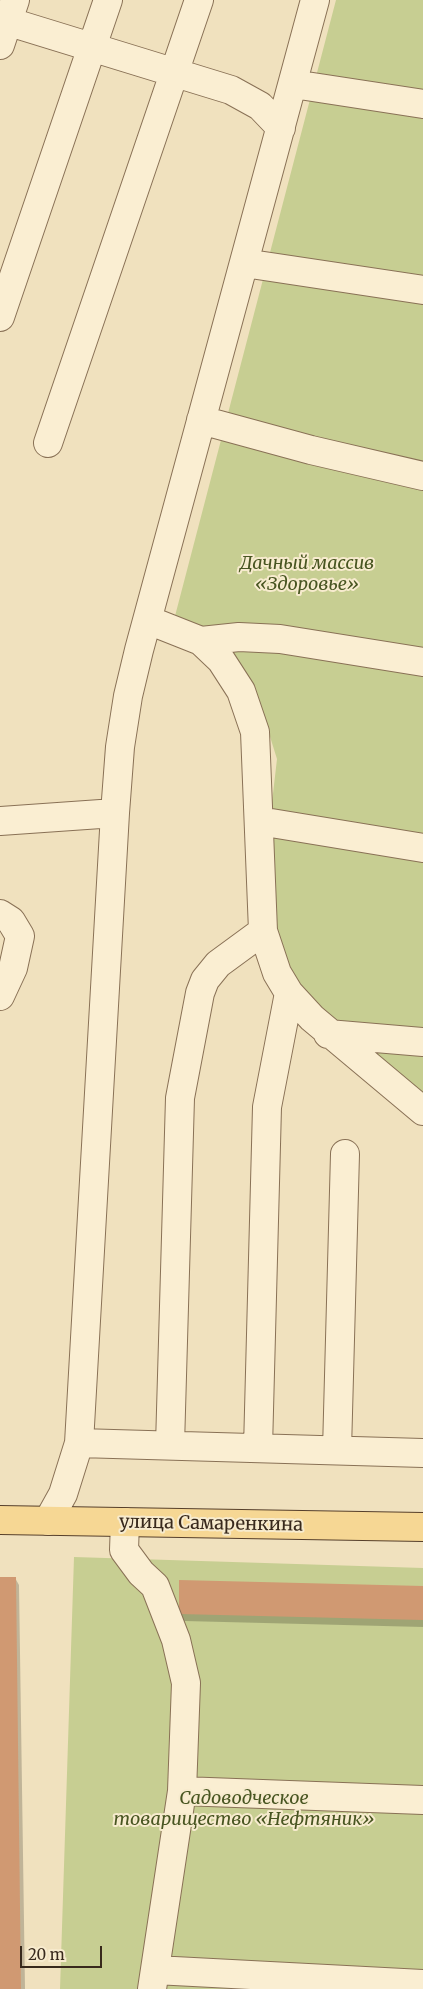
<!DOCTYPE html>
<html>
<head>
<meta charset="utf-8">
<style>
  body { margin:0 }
  #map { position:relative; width:423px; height:1989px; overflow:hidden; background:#f0e1be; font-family:Merriweather,serif }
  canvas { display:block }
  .scale { position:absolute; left:20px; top:1946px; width:82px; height:22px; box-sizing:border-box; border:2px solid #38291c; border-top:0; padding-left:6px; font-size:15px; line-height:18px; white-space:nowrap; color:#38291c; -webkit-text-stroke:4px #f7ebce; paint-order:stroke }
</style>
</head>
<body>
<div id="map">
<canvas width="423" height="1989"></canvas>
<div class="scale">20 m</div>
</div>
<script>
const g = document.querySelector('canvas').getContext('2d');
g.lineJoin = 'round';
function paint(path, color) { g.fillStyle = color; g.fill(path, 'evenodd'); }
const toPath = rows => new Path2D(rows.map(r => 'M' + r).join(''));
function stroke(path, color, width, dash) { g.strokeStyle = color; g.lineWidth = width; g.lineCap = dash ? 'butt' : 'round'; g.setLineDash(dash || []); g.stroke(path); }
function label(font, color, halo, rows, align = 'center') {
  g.font = font + ' Merriweather,serif'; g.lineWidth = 4; g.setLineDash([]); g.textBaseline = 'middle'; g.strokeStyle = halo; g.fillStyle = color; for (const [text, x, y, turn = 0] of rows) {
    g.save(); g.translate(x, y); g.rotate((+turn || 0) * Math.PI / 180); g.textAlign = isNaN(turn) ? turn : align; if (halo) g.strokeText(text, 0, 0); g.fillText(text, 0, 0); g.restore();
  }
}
paint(toPath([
  [336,0,423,0,423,1101,304,994,281,953,265,863,277,759,262,711,222,655,169,639],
  [74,1557,423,1568,423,1989,60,1989]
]), '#c7ce92');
paint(toPath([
  [0,1578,15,1578,19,1585,25,1989,0,1989],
  [423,1587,423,1627,184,1621,180,1614]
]), '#0003');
paint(toPath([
  [0,1577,16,1577,21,1989,0,1989],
  [179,1580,423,1586,423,1620,179,1614]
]), '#d09972');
const minor = toPath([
  [0,19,231,90,260,106,281,128],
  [0,45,15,0],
  [293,84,423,104],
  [244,263,423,290],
  [0,317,108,0],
  [201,420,311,450,423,476],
  [48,443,199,0],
  [148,620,201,641,239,637,280,639,423,662],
  [201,641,221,660,241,691,255,732,263,931,277,973,289,993,312,1018,423,1111],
  [0,821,115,813],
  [259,821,423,848],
  [0,914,11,921,20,936,13,968,0,996],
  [328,1034,423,1042],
  [79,1443,423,1453],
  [170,1445,180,1098,200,993,205,980,218,964,263,931],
  [258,1448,267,1107,289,993],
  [337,1450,345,1154],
  [48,1521,63,1494,79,1443,115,813,120,747,128,696,139,650,315,0],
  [125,1522,124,1550,141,1573,155,1586,176,1640,186,1683,182,1791,152,1989],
  [182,1791,423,1800],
  [155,1970,423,1984]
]);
const major = toPath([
  [0,1520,423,1527]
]);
stroke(minor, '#897156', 30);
stroke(major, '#563f2b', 30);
stroke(minor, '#faeed2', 28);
stroke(major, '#f6d794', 28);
label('italic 18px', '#485521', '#f7ebce', [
  ["Дачный массив",307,564],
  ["«Здоровье»",307,585],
  ["Садоводческое",244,1799],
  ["товарищество «Нефтяник»",244,1820]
]);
label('18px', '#38291c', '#f7ebce', [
  ["улица Самаренкина",211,1524,1]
]);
</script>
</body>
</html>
